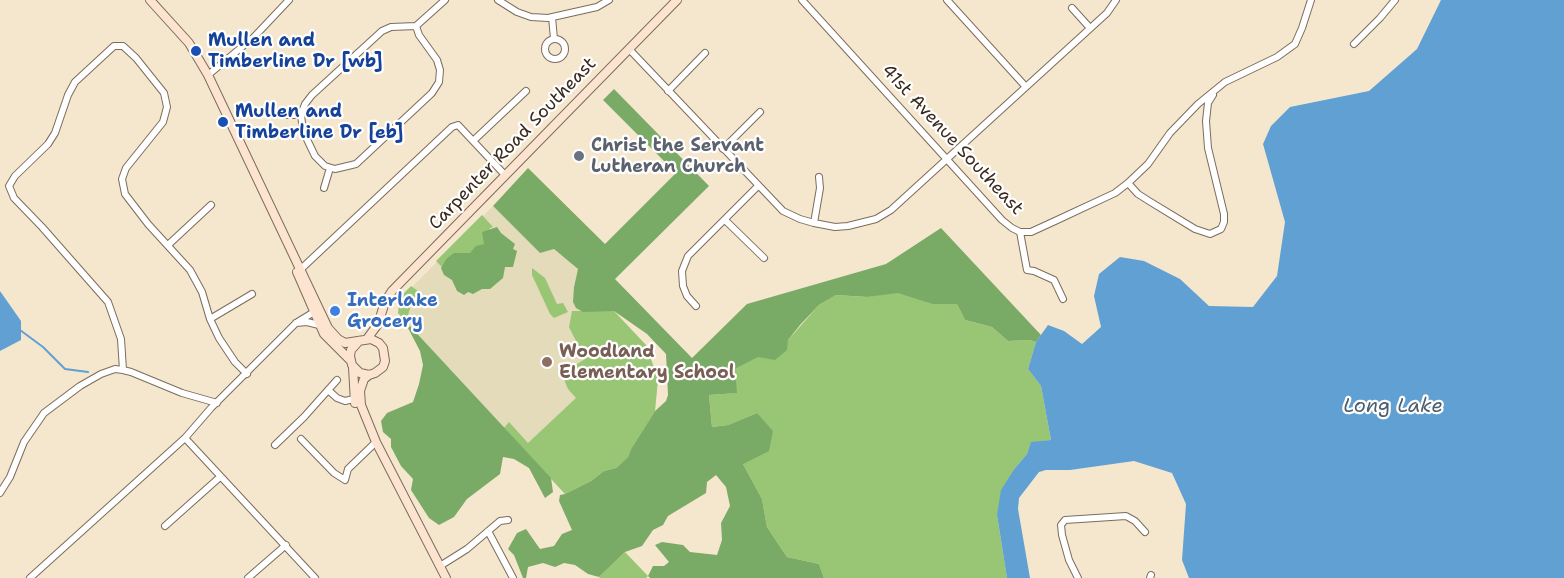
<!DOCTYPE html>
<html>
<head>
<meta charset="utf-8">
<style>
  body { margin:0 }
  canvas { display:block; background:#f5e6ce }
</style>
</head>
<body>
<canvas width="1564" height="578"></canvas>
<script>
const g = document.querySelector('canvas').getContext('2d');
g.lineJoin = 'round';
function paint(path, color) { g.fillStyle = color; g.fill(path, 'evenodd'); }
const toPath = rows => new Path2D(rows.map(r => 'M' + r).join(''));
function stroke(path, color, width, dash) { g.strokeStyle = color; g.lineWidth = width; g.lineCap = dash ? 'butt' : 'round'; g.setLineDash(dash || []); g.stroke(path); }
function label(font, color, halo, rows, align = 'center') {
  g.font = font + ' "Shantell Sans",sans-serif'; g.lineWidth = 4.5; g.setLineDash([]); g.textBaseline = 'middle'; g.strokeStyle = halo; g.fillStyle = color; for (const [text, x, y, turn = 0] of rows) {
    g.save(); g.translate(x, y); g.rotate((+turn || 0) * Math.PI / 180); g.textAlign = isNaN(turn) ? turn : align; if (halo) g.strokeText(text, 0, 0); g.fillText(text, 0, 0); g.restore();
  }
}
paint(toPath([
  [493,206,540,253,554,249,578,269,574,287,614,311,646,345,658,379,655,411,631,449,565,494,398,313,400,299]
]), '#e4dbba');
paint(toPath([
  [482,215,493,227,490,228,484,244,470,253,446,259,442,267,436,261],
  [532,268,545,278,557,304,563,303,568,312,554,318,550,314,532,275],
  [411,286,418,291,419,296,411,305,406,322,398,313,400,297],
  [898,292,932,304,957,304,965,320,992,327,1008,341,1030,340,1036,342,1028,369,1041,386,1051,440,1031,443,1027,454,1015,468,997,515,1007,578,824,578,819,564,787,557,767,527,762,499,743,464,757,413,728,425,712,427,709,395,736,393,735,369,788,340,819,305,836,295,866,297],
  [572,311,614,311,646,345,658,379,655,411,631,449,628,457,616,468,604,471,591,481,565,494,504,428,509,422,528,443,576,398,568,389,563,377,571,368,585,359,569,327],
  [625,552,648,576,646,578,600,578,599,577]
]), '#99c674');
paint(toPath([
  [614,89,709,186,615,279,692,358,747,304,886,264,941,228,1041,335,1036,342,1030,340,1008,341,992,327,965,320,957,304,932,304,898,293,867,297,836,295,819,305,800,325,788,340,787,350,775,360,758,357,735,369,737,393,709,395,712,427,728,425,757,413,773,431,769,451,743,464,762,499,767,527,787,557,819,564,824,578,650,578,648,576,653,566,664,566,669,562,655,545,662,542,683,545,690,552,717,555,722,540,721,523,730,506,726,487,716,475,707,482,706,493,668,516,663,525,653,530,642,546,625,552,599,577,588,574,575,565,564,563,555,567,543,563,528,567,526,578,523,578,514,555,508,549,517,533,526,529,540,549,554,546,562,534,572,530,559,501,560,495,565,494,591,481,604,471,616,468,628,457,631,449,655,411,666,401,668,395,666,354,647,334,614,311,583,312,576,308,573,302,574,287,578,269,554,249,540,253,493,206,528,168,605,244,676,173,603,100],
  [497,227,501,233,515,244,513,249,517,251,513,267,505,267,503,278,490,289,482,289,473,294,468,292,464,295,457,291,452,280,444,275,441,268,446,259,454,253,470,253,476,246,484,244,482,232],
  [410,326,551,478,553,492,545,498,529,468,514,459,503,457,500,474,467,499,454,517,439,525,429,518,411,490,413,479,401,466,391,447,391,439,383,432,381,421,387,413,413,402,419,384,423,365,420,351,408,328]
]), '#7aab66');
paint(toPath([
  [1441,0,1564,0,1564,578,1189,578,1182,560,1186,504,1172,473,1134,461,1070,470,1046,470,1039,472,1019,498,1018,509,1030,578,1007,578,997,515,1001,490,1015,468,1027,454,1031,442,1051,440,1041,386,1028,369,1036,342,1048,325,1064,331,1082,344,1101,327,1094,296,1099,274,1120,257,1144,261,1180,279,1209,306,1253,307,1277,276,1285,222,1263,144,1271,126,1290,107,1369,91,1417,49],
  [0,291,21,321,21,340,0,351]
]), '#60a0d3');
stroke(toPath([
  [20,330,43,347,65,369,88,372]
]), '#60a0d3', 2);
const street = toPath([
  [498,0,517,12,531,17,548,18,597,7,609,0],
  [802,0,1002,220,1012,228,1020,232,1027,270,1034,271,1054,280,1063,299],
  [947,0,1026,87],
  [1072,8,1090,28],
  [552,17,554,39],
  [416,26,419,35,437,60,440,70,439,82,432,93,356,164,335,169,325,166,315,156,303,131,301,115,305,104,312,95,382,31,391,27,416,26,445,0],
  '545 49a10 10 0 1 1 20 0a10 10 0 1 1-20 0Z',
  [1354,44,1380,18,1395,0],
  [629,49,783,211,800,219,814,223,835,227,848,226,876,219,891,210,1107,13,1116,0],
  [208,75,254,37,289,0],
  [668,91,705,53],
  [286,115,301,115],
  [473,141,526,91],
  [723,149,760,112],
  [1128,183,1138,194,1149,201,1195,229,1210,234,1221,229,1224,222,1224,214,1208,148,1206,121,1208,103,1213,95],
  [324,188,330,168],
  [725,220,764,258],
  [814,223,820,188,819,177],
  [1020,232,1031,232,1055,221,1115,193,1128,183,1148,164,1170,133,1198,104,1225,82,1277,57,1295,44,1302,28,1311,0],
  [168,245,211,205],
  [301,269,452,127,458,125,505,175],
  [696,306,687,296,683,286,682,271,688,256,758,186],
  [210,319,252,294],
  [296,323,307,322,319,325],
  [328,390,337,398,345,401,354,399],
  [217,403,182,393,131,372,123,370,121,339,108,302,42,227,14,198,9,186,15,176,48,144,55,133,68,95,75,82,114,46,123,46,136,58,164,93,167,107,163,122,126,168,122,179,125,194,148,224,190,270,202,292,210,319,219,338,235,362,247,374],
  [185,438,315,578],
  [301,439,334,473,345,480,348,469,376,442],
  [275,445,304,417,337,380],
  [0,493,10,477,24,442,44,413,80,386,101,374,115,369,123,370],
  [165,526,220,477],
  [488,531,513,578],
  [440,566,467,549,500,521,508,520],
  [30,578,185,438,211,408,296,323,314,312,316,313],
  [248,578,286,545],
  [1078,578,1069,560,1062,535,1061,525,1065,520,1126,516,1135,521,1145,532],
  [1150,578,1151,575]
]);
const secondary = toPath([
  [150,0,189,43,208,75,328,328,338,339,345,343,371,339,379,343,383,348,385,361,383,367,375,373,369,375,360,373,352,365,350,356,351,350,359,341],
  [297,272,324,334,350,360],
  [367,339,378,324,385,302,392,291,677,0],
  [353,367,355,403],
  [369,375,364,379,360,391,361,405,376,442,446,578]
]);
stroke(street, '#7c6c5c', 8);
stroke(secondary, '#7c6c5c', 10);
stroke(street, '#fff', 6);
stroke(secondary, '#fde4d1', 8);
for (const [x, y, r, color] of [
  [196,51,6,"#1a4fb4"],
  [223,122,6,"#1a4fb4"],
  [579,156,6,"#6b7280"],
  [335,311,6,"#3f7fe0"],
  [547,362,6,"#8d6e63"]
]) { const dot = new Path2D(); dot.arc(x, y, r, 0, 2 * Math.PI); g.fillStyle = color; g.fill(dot); stroke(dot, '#fff', 2); }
label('bold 18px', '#164399', '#fff', [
  ["Mullen and",208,41],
  ["Timberline Dr [wb]",208,62],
  ["Mullen and",235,112],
  ["Timberline Dr [eb]",235,133]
], 'left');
label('18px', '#3b2a1e', '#fff', [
  ["41st Avenue Southeast",952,140,47],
  ["Carpenter Road Southeast",513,144,-46]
]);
label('bold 18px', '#5b616d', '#fff', [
  ["Christ the Servant",591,146],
  ["Lutheran Church",591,167]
], 'left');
label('bold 18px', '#366cbe', '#fff', [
  ["Interlake",347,301],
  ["Grocery",347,322]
], 'left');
label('bold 18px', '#785e54', '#fff', [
  ["Woodland",559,352],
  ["Elementary School",559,373]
], 'left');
label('italic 20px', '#4c5f6f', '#fff', [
  ["Long Lake",1393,407]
]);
</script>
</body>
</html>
